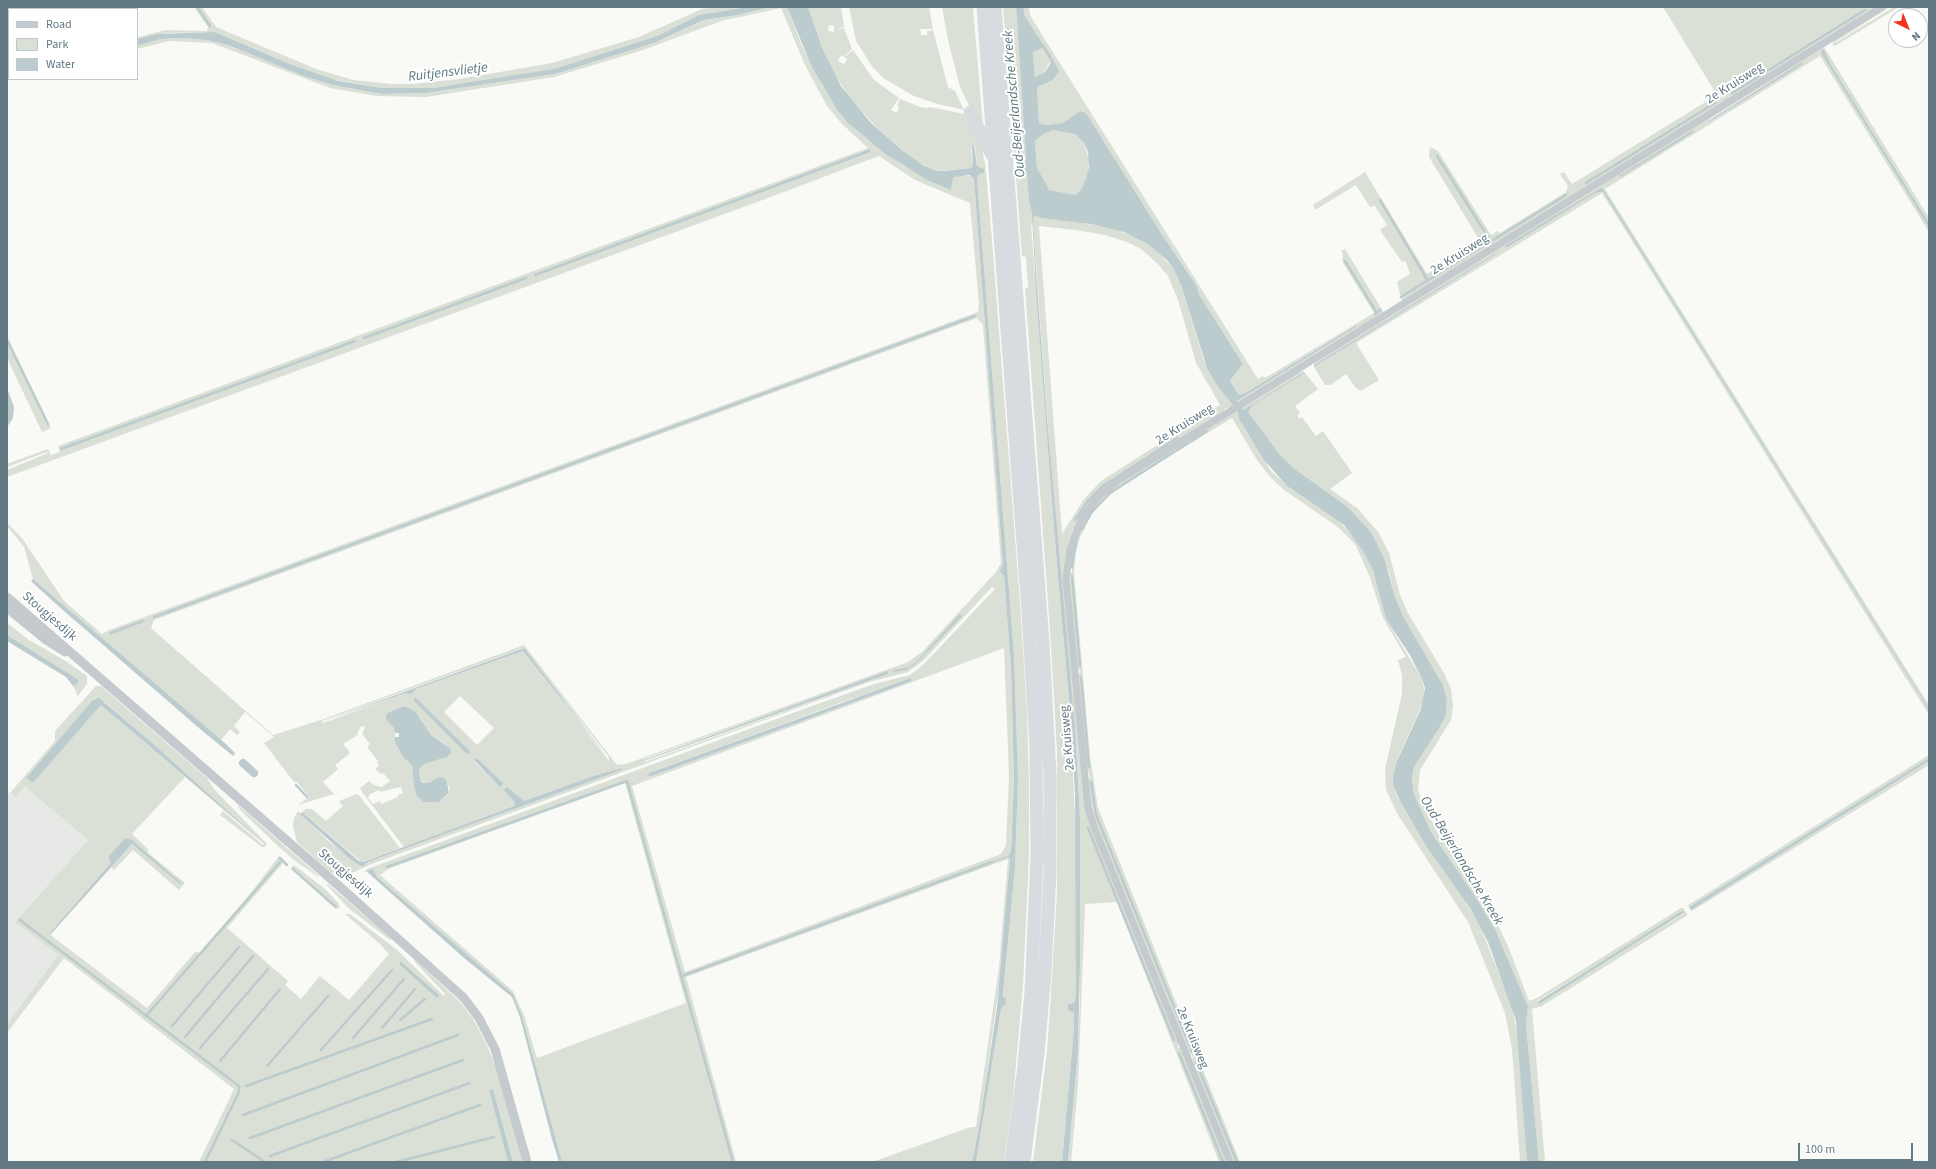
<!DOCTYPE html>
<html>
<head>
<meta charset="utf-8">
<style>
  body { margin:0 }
  #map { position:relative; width:1936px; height:1169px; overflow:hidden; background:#f9f9f6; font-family:"Source Sans 3",sans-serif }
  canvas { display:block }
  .frame { position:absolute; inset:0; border:8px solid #617a84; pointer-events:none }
  .legend { position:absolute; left:8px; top:8px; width:130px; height:72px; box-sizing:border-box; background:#fff; border:1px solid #c0cace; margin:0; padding:5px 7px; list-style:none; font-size:12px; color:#617a84 }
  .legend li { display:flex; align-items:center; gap:8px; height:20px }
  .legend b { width:20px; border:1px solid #c0cace }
  .north { position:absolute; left:1888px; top:8px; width:40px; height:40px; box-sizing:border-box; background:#fff; border:1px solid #c0cace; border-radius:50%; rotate:137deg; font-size:11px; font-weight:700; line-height:16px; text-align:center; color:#617a84 }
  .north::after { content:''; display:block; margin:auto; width:14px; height:18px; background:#f4331c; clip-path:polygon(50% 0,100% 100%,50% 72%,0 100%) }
  .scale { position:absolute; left:1798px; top:1143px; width:115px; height:18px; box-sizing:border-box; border:2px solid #617a84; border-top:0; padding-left:5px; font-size:12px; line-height:14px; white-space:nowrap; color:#617a84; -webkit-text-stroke:3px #fff; paint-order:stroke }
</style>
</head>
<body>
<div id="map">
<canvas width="1936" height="1169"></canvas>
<div class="frame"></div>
<ul class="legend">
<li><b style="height:5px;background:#c4cacd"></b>Road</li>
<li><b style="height:11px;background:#dae0d5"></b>Park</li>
<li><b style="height:11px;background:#bccbce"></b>Water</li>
</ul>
<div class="north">N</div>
<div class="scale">100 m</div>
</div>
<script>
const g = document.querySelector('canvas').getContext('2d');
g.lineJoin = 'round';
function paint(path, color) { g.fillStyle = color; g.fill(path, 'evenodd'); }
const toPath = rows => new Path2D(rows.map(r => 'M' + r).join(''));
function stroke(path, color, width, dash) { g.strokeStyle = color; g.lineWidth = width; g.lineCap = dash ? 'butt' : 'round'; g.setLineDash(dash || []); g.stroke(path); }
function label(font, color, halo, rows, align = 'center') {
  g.font = font + ' "Source Sans 3",sans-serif'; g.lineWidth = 4; g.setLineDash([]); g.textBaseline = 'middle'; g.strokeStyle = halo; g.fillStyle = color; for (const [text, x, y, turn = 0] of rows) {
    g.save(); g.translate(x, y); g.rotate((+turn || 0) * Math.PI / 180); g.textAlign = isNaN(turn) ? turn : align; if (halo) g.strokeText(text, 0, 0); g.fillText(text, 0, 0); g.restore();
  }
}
paint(toPath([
  [25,787,88,840,15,922,58,955,7,1024,7,791,15,797]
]), '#e7e9e7');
paint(toPath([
  [194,7,202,7,216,27,316,69,353,80,392,84,413,84,459,79,552,63,639,37,702,9,718,7,748,7,699,15,657,36,554,69,483,81,433,88,409,89,382,88,329,79,292,65,215,32,167,33,137,39,139,37,165,30,207,31,208,27],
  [770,7,787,7,802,46,823,86,843,118,867,139,902,165,942,186,951,190,953,179,957,176,971,176,974,179,1003,565,1001,571,1004,576,1011,667,1014,780,1011,851,1009,855,991,862,1008,857,1010,860,1002,966,979,1127,972,1162,872,1162,971,1127,976,1127,999,967,1008,859,686,977,736,1162,562,1162,522,1016,513,994,377,877,373,873,374,870,368,870,362,873,367,869,389,861,801,710,874,684,910,675,924,664,995,589,992,587,923,661,908,672,869,682,374,863,345,876,340,876,330,872,297,842,293,826,294,818,298,811,326,839,362,867,368,862,622,770,622,768,593,776,524,801,508,795,515,803,514,806,404,847,362,792,360,788,369,781,374,785,382,787,390,781,383,773,381,774,375,769,379,766,377,762,378,761,367,747,370,744,362,734,365,727,361,726,357,734,358,735,343,744,350,753,335,765,338,769,323,782,334,794,298,805,309,797,297,782,294,782,264,743,274,737,245,712,234,726,240,732,237,735,230,729,221,740,33,579,24,547,7,526,7,523,22,538,64,601,102,634,109,630,978,312,979,303,970,203,915,180,879,156,760,201,7,477,7,470,48,453,47,452,7,467,7,464,48,449,51,455,60,452,58,446,868,148,841,123,827,106,805,65,781,8,721,21,643,50,554,77,426,97,376,96,330,88,212,43,169,41,137,49,137,46,161,39,183,38,207,40,228,45,306,77,333,85,381,94,426,93,555,74,654,43,705,20,738,15],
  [977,318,983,325,1001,563,996,572,922,652,908,662,626,764,617,765,524,645,321,720,273,735,151,628,154,620],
  [960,615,961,616,915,665,906,670,894,672,894,670,909,667,914,664],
  [523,648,609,757,609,761,523,651,416,689,411,693,406,693,323,723,322,721],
  [1004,648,1009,777,1006,845,1001,854,685,972,632,786],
  [888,672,888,674,645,762,644,759],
  [912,679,912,681,649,777,648,776,649,773,840,703],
  [460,696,494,728,477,745,444,712],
  [415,697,470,751,469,754,413,700],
  [405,706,417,713,431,735,445,744,451,753,444,758,424,764,419,770,420,780,425,783,429,783,441,777,447,782,450,789,448,795,439,802,433,802,417,796,414,789,412,765,398,748,395,740,395,729,386,718,389,712],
  [478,759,504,784,500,787,474,761],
  [625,783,686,1003,537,1058,524,1015,513,991,380,875,388,869],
  [401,787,403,793,398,795,398,797,381,804,380,801,373,804,368,798,370,794,379,790,380,792],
  [808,7,841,7,844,27,834,29,834,26,829,25,828,31,834,32,834,29,844,28,852,49,843,57,841,55,838,61,844,64,847,59,844,57,853,50,874,80,899,98,891,110,897,113,899,107,897,106,900,99,920,107,926,108,930,107,964,114,982,148,986,169,977,166,975,146,971,149,973,164,971,168,937,171,914,160,878,129,851,99,833,72,823,50],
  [849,7,929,7,933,29,920,29,921,35,927,35,927,31,933,30,948,87,955,91,964,110,938,104,914,96,883,78,871,65,856,41],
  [942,7,973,7,982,115,983,126,980,128,960,87,948,40],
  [1003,7,1016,7,1026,156,1024,163,1018,165,1019,170,1027,174,1029,201,1032,213,1041,218,1075,221,1115,229,1142,240,1161,255,1173,268,1181,285,1204,361,1229,401,1235,407,1230,409,1226,408,1224,410,1224,413,1091,503,1067,556,1083,790,1178,1043,1178,1048,1180,1048,1228,1162,1219,1162,1117,902,1085,904,1078,1086,1071,1162,1068,1162,1078,1051,1080,997,1080,818,1075,727,1055,522,1033,224,1031,225,1056,554,1070,711,1076,838,1076,995,1074,1003,1068,1004,1070,1010,1074,1013,1074,1028,1062,1162,1033,1162,1047,1051,1051,993,1057,892,1057,753,1050,629,1025,288,1028,288,1028,285,1026,257,1022,256],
  [1039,226,1076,230,1105,235,1127,242,1141,249,1157,263,1168,276,1178,300,1196,363,1220,405,1101,481,1084,499,1062,534],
  [1024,7,1029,7,1030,15,1034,22,1258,379,1263,376,1265,378,1374,313,1342,261,1343,254,1341,251,1345,249,1384,313,1239,403,1237,401,1356,326,1355,325,1247,392,1239,395,1230,381,1243,364,1200,296,1196,285,1161,233,1088,116,1084,112,1080,111,1063,123,1047,125,1039,123,1037,87,1053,80,1059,71,1054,61,1049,63,1044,73,1035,77,1033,52,1045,47,1024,15],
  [1663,7,1879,7,1402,301,1397,282,1410,274,1407,265,1405,261,1402,262,1380,230,1387,225,1375,206,1370,207,1356,185,1315,210,1313,205,1365,172,1427,274,1480,241,1429,157,1430,147,1438,151,1491,235,1498,231,1500,233,1566,192,1568,186,1560,174,1564,172,1572,184,1717,95],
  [1886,7,1890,7,1835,42,1835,43,1894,7,1899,7,1835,46,1833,45,1832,40],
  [1824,47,1929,218,1929,223,1831,65,1824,51,1821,53,1929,228,1929,232,1820,56,1605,189,1929,705,1929,708,1602,187,1506,247,1506,248,1597,192,1603,192,1929,710,1929,715,1602,193,1356,343,1379,380,1361,391,1355,387,1346,374,1330,385,1325,385,1314,367,1494,256,1494,254,1314,365,1313,362],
  [1802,62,1803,64,1709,122,1708,120],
  [1053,130,1072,132,1084,143,1089,160,1088,173,1084,185,1091,198,1049,190,1045,186,1037,168,1035,141,1043,134],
  [984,171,986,171,992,241,1019,589,1027,713,1029,783,1029,855,1023,985,1013,1098,1004,1162,976,1162,1001,1009,1006,1003,1006,998,1003,997,1003,994,1015,868,1018,777,1014,655,977,178,979,174,984,173],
  [7,336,51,428,42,432,7,358],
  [1303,371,1304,372,1299,375,1243,410,1241,407,1294,374],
  [1305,373,1318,389,1295,406,1300,413,1297,416,1300,419,1302,417,1316,436,1323,431,1352,473,1330,489,1357,508,1379,533,1389,553,1400,595,1408,613,1444,673,1451,689,1453,706,1451,720,1420,770,1418,788,1421,800,1437,832,1493,915,1508,946,1529,1001,1537,998,1681,908,1683,908,1688,915,1542,1006,1532,1009,1545,1162,1539,1162,1526,1024,1528,1007,1496,931,1477,899,1431,832,1414,794,1412,779,1414,767,1440,727,1446,715,1447,700,1443,685,1403,616,1395,597,1389,573,1371,532,1348,507,1296,470,1280,455,1247,412,1253,405],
  [1684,911,1683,914,1538,1004,1537,1001],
  [1236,409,1239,419,1271,471,1291,489,1340,522,1361,546,1373,571,1386,619,1422,679,1425,693,1423,703,1396,762,1393,777,1393,785,1397,796,1426,846,1464,899,1480,926,1512,1007,1518,1039,1527,1162,1520,1162,1512,1049,1505,1013,1468,922,1398,815,1386,790,1385,769,1402,694,1402,675,1398,660,1406,657,1383,618,1370,577,1355,544,1338,527,1284,490,1270,477,1257,460,1232,418,1122,485,1102,502,1092,514,1080,537,1075,555,1074,574,1090,756,1098,808,1240,1162,1232,1162,1192,1059,1193,1058,1192,1055,1190,1056,1092,817,1086,780,1090,778,1089,772,1085,770,1077,674,1080,673,1080,670,1076,669,1069,573,1072,572,1072,569,1069,568,1070,558,1082,523,1107,491],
  [7,623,29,640,64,660,87,676,87,684,78,696,73,686,79,680,7,635],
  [96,686,101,686,207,778,214,789,267,844,265,847,262,847,220,815,223,811,263,845,264,844,149,740,107,704,96,697,26,778,33,783,101,705,185,777,132,834,149,850,147,852,185,883,179,890,133,850,114,870,111,867,132,844,180,884,132,841,125,838,108,857,111,862,109,865,49,934,147,1008,196,951,199,953,250,894,279,856,281,857,279,859,283,863,227,928,288,981,285,985,301,999,320,976,349,1000,389,954,380,944,345,914,350,914,396,949,444,996,445,994,414,961,415,960,458,1000,473,1019,486,1043,498,1072,522,1162,513,1162,493,1089,489,1090,508,1162,199,1162,234,1089,64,958,7,1033,7,1024,58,955,15,922,88,840,25,787,15,797,10,793,55,741,55,731],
  [1929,755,1929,758,1689,907,1688,905],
  [1929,761,1929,765,1692,911,1691,910],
  [357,794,358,794,400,848,362,862,302,812,306,809,312,809,326,821,343,806,339,801],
  [237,804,320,877,319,877,298,863,280,848,240,810],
  [294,865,325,889,339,904,340,909,292,867],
  [328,884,391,938,390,940,347,907,327,885]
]), '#dae0d5');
paint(toPath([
  [748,7,770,7,738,15,704,20,654,43,555,74,426,93,381,94,333,85,306,77,228,45,207,40,183,38,161,39,137,46,137,39,157,34,215,32,292,65,338,81,382,88,433,88,554,69,657,36,699,15],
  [787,7,808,7,823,50,841,86,871,123,903,151,923,165,937,171,943,171,971,168,973,164,972,147,974,145,977,166,985,169,984,173,979,174,977,178,1014,655,1018,777,1015,868,1003,994,1003,997,1006,998,1006,1003,1001,1009,976,1162,972,1162,979,1127,997,1008,1010,860,1008,857,991,863,991,862,1009,855,1011,851,1014,780,1011,667,1004,576,1000,571,1003,565,974,179,970,175,955,177,953,179,951,190,927,180,884,153,847,122,838,111,812,67],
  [1016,7,1024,7,1024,15,1045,47,1033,52,1035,77,1045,72,1052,61,1055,63,1059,71,1053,80,1037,87,1039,123,1047,125,1063,123,1080,111,1084,112,1088,116,1161,233,1196,285,1200,296,1243,364,1230,381,1239,395,1247,392,1356,325,1357,326,1237,401,1243,410,1304,372,1305,373,1253,405,1248,412,1280,455,1296,470,1348,507,1371,532,1384,558,1395,597,1403,616,1443,685,1447,700,1446,715,1440,727,1414,767,1412,779,1414,794,1431,832,1477,899,1496,931,1528,1007,1526,1024,1539,1162,1527,1162,1516,1021,1488,942,1470,908,1426,846,1400,801,1393,785,1393,777,1396,763,1421,709,1425,688,1422,679,1410,655,1386,619,1373,571,1363,551,1344,525,1287,486,1264,460,1239,419,1237,411,1217,385,1207,368,1181,285,1173,268,1167,260,1146,243,1124,232,1091,224,1041,218,1034,215,1033,221,1036,271,1047,418,1075,727,1080,818,1080,965,1078,1051,1068,1162,1062,1162,1074,1028,1074,1013,1068,1010,1068,1004,1074,1003,1076,995,1075,793,1070,711,1056,554,1036,293,1032,213,1029,201,1027,174,1019,170,1018,168,1018,165,1024,163,1026,158],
  [1053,130,1075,134,1084,143,1088,152,1089,167,1086,179,1082,188,1076,195,1049,190,1037,168,1035,141,1043,134],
  [1822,50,1824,50,1831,65,1929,223,1929,228,1821,53],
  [1802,62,1803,64,1709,122,1708,121],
  [1693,130,1694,132,1620,177,1619,176],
  [1602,187,1929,708,1929,710,1603,192,1597,192,1506,248,1505,246],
  [1494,254,1495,255,1314,367,1314,365],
  [7,388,14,407,13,418,7,427],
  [33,579,226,744,235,753,234,755,233,756,200,729,56,604,31,581],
  [960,614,962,616,915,665,906,670,894,672,893,670,909,667,916,662],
  [7,635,79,680,77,684,73,686,66,677,7,641],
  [524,648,610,761,523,651,416,689,411,694,406,693,322,722],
  [888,671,888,674,644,761,644,760],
  [911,678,912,681,649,777,648,775,649,773],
  [98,697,149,740,264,844,101,705,33,783,26,778,92,701],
  [415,697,470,751,470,753,467,754,413,700],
  [405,706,416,712,431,735,451,749,451,753,447,757,424,764,419,770,420,780,423,783,429,783,439,777,444,778,447,782,449,793,439,802,424,802,417,796,414,788,412,765,403,757,395,742,395,737,399,737,399,733,395,733,394,728,386,719,386,715,389,712],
  [477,758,504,784,500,787,474,760],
  [1929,758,1929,761,1691,910,1689,907],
  [622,768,622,770,368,862,362,867,349,858,300,814,302,812,359,861,363,862,514,806,515,803,504,790,507,787,524,801,593,776],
  [125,838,132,840,181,883,180,884,132,844,50,935,49,934,109,865,111,862,108,857],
  [292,867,338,907,336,909,291,869],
  [373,869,377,877,513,994,522,1016,562,1162,559,1162,552,1139,520,1017,512,997,464,958,366,871],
  [1682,911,1685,912,1539,1004,1537,1002],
  [401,962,439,995,437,998,399,964],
  [493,1089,513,1162,508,1162,489,1090]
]), '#bccbce');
stroke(toPath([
  [197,7,210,26],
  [1043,46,1053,62],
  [1732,93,1865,10],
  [1437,156,1491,242],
  [1586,183,1715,103],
  [1380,200,1428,281],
  [1490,242,1566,195],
  [1345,261,1377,313],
  [535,275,869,151],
  [1401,297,1483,246],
  [1375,314,1380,310],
  [364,338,526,278],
  [7,340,48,424],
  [61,449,355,341],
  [1075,520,1088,501,1103,486,1177,438],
  [1082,529,1091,513,1110,493,1207,431],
  [1072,567,1076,543],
  [1072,576,1080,666],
  [154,617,975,316],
  [111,633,143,621],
  [1081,677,1089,767],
  [1091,782,1096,815,1192,1051],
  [296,785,307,797],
  [1088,828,1174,1040],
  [280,858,287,865],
  [387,867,627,781,733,1162],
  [20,920,239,1086,239,1092,205,1162],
  [682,976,992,862],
  [146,1016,282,860],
  [400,1020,425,999],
  [172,1026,239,947],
  [382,1028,415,989],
  [185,1037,253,956],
  [353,1038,404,979],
  [200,1048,268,969],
  [321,1050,392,970],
  [1179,1053,1223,1162],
  [220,1061,280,989],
  [1196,1062,1237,1162],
  [267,1066,328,996],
  [246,1086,432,1019],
  [243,1115,458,1035],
  [250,1138,463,1060],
  [232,1140,265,1162],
  [270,1156,470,1083],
  [323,1162,480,1105],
  [396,1162,494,1137]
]), '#bccbce', 2.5);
stroke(toPath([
  [243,763,254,773]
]), '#bccbce', 8);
stroke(toPath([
  [1230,1162,1094,827,1088,808,1066,579,1070,550,1082,518,1099,496,1119,480,1882,7]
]), '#c4cacd', 7);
stroke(toPath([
  [7,597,339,886,463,997,479,1018,495,1049,527,1162],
  [7,608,46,640,65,652]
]), '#c4cacd', 9);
stroke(toPath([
  [983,7,1027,597,1036,746,1037,857,1031,993,1023,1075,1011,1162],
  [995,7,1043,643,1050,774,1050,872,1045,972,1038,1053,1024,1162],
  [970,112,992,155]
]), '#d6dcdf', 13);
label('13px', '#617a84', '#fff', [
  ["2e Kruisweg",1735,84,-32],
  ["2e Kruisweg",1460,255,-32],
  ["2e Kruisweg",1185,425,-32],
  ["Stougjesdijk",49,617,41],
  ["2e Kruisweg",1068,738,-95],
  ["Stougjesdijk",345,874,41],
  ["2e Kruisweg",1192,1038,68]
]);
label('italic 14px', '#5c797e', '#fff', [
  ["Ruitjensvlietje",448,73,-7],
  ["Oud-Beijerlandsche Kreek",1015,104,-95],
  ["Oud-Beijerlandsche Kreek",1461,861,59]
]);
</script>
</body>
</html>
